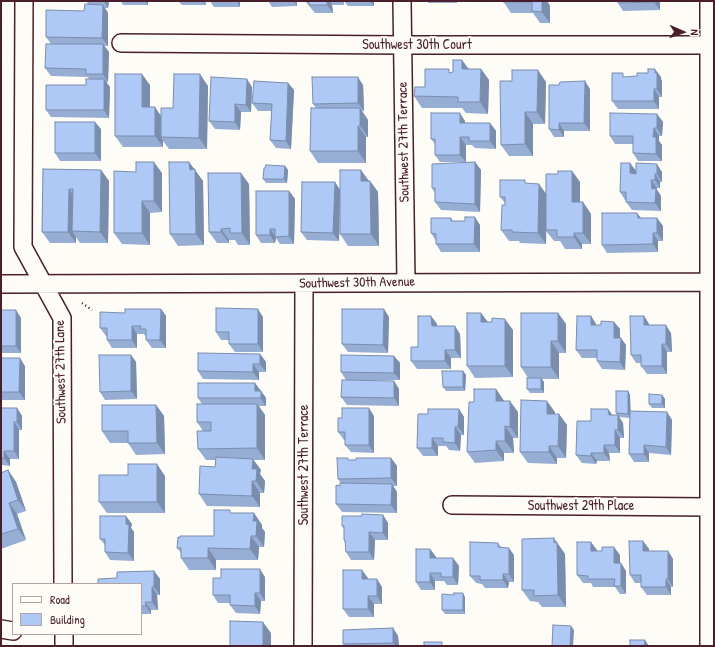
<!DOCTYPE html>
<html>
<head>
<meta charset="utf-8">
<style>
  body { margin:0 }
  #map { position:relative; width:715px; height:647px; overflow:hidden; background:#fdfcf7; font-family:"Patrick Hand",sans-serif }
  canvas { display:block }
  .frame { position:absolute; inset:0; border:2px solid #4a1f2b; pointer-events:none }
  .legend { position:absolute; left:12px; top:583px; width:130px; height:52px; box-sizing:border-box; background:#fdfcf7; border:1px solid #b5a4a5; margin:0; padding:5px 7px; list-style:none; font-size:12px; color:#4a1f2b }
  .legend li { display:flex; align-items:center; gap:8px; height:20px }
  .legend b { width:20px; border:1px solid #b5a4a5 }
  .north { position:absolute; left:663px; top:12px; width:40px; height:40px; -webkit-text-stroke:3px #fdfcf7; paint-order:stroke; rotate:92deg; font-size:11px; font-weight:700; line-height:16px; text-align:center; color:#4a1f2b }
  .north::after { content:''; display:block; margin:auto; width:14px; height:18px; background:#4a1f2b; clip-path:polygon(50% 0,100% 100%,50% 72%,0 100%) }
</style>
</head>
<body>
<div id="map">
<canvas width="715" height="647"></canvas>
<div class="frame"></div>
<ul class="legend">
<li><b style="height:5px;background:#fdfcf7"></b>Road</li>
<li><b style="height:11px;background:#afc9f6"></b>Building</li>
</ul>
<div class="north">N</div>
</div>
<script>
const g = document.querySelector('canvas').getContext('2d');
g.lineJoin = 'round';
const toPath = rows => new Path2D(rows.map(r => 'M' + r).join(''));
function stroke(path, color, width, dash) { g.strokeStyle = color; g.lineWidth = width; g.lineCap = dash ? 'butt' : 'round'; g.setLineDash(dash || []); g.stroke(path); }
function paint(path, color) { g.fillStyle = color; g.fill(path, 'evenodd'); }
function label(font, color, halo, rows, align = 'center') {
  g.font = font + ' "Patrick Hand",sans-serif'; g.lineWidth = 4; g.setLineDash([]); g.textBaseline = 'middle'; g.strokeStyle = halo; g.fillStyle = color; for (const [text, x, y, turn = 0] of rows) {
    g.save(); g.translate(x, y); g.rotate((+turn || 0) * Math.PI / 180); g.textAlign = isNaN(turn) ? turn : align; if (halo) g.strokeText(text, 0, 0); g.fillText(text, 0, 0); g.restore();
  }
}
const street = toPath([
  [24,1,23,247,62,318,63,584],
  [402,1,406,282],
  [121,43,402,45,714,45],
  [1,284,714,282],
  [452,505,710,507],
  [1,629,13,631],
  [64,646,64,634],
  [303,646,304,284],
  [709,646,709,1]
]);
stroke(street, '#4a1f2b', 20);
stroke(toPath([
  [82,303,92,310]
]), '#4a1f2b', 2.5, [1, 3]);
stroke(street, '#fdfcf7', 17);
paint(toPath([
  [51,1,109,1,108,8,105,8,108,13,108,46,104,46,109,52,108,82,106,82,110,87,109,118,51,117,46,110,86,85,89,79,88,77,51,76,45,68,51,44,46,37,84,11,88,4,87,2],
  [121,1,148,1,148,5,123,5],
  [178,1,205,1,206,5,182,5],
  [210,1,240,1,240,7,214,7],
  [268,1,297,1,297,6,272,7],
  [305,1,374,1,374,6,348,6,344,1,344,5,332,5,333,13,315,13],
  [427,1,457,1,457,3,428,3],
  [467,1,483,1,483,2,468,2],
  [503,1,547,1,550,6,550,23,540,23,533,13,511,13],
  [618,1,660,1,660,10,623,11,618,3],
  [462,60,469,69,481,69,489,80,488,114,466,113,462,108,422,108,414,96,425,87,452,73,453,72],
  [637,76,661,77,661,79,662,81,662,97,659,97,659,109,618,109,612,101,626,77],
  [546,82,545,124,533,124,533,156,509,156,501,145],
  [288,83,294,90,291,149,276,148,270,140,272,111,258,111,252,103],
  [150,85,150,107,161,116,173,108,208,86,207,149,169,149,163,141,163,147,123,147,115,136],
  [363,85,364,111,362,111,368,120,368,137,366,137,366,163,318,163,310,151,316,108,313,104],
  [252,87,251,112,241,112,240,130,215,129,209,121],
  [590,89,590,131,564,131,564,137,554,137,549,129],
  [657,114,663,122,662,136,659,136,659,141,662,145,662,161,638,161,633,153,633,144,615,144,610,136],
  [465,121,465,123,490,123,496,131,496,149,475,148,472,145,466,145,466,162,475,162,481,170,480,212,441,210,435,202,435,193,432,188,465,162,440,162,435,155,435,144,431,139],
  [101,129,101,161,60,161,55,153],
  [189,162,203,181,204,245,178,246,170,234],
  [630,163,636,171,662,172,662,182,660,182,660,188,657,188,657,190,661,196,661,211,632,210,626,202,626,200,625,200,620,192],
  [285,166,288,170,287,183,266,183,263,179,265,168],
  [43,169,101,170,109,181,108,243,80,243,76,237,76,243,50,243,42,232],
  [572,171,580,182,580,202,583,202,591,214,591,244,582,244,582,249,565,249,560,241,554,241,546,231,546,244,520,243,519,241,509,241,501,230,505,203,500,197,527,183,546,194,558,174],
  [162,173,162,212,150,213,150,245,122,244,114,233],
  [369,181,370,181,378,192,379,246,348,246,340,234,340,196,339,241,307,240,301,232,335,182,340,190],
  [249,184,250,245,238,245,235,240,229,240,229,243,217,243,209,232],
  [289,191,295,199,294,244,280,244,276,238,275,243,261,243,256,235],
  [637,213,641,218,657,218,663,226,663,241,658,241,658,252,607,253,602,245],
  [451,218,453,221,480,225,480,252,441,252,436,244,436,241,431,233],
  [161,309,166,316,166,348,152,348,146,340,146,337,144,334,137,334,137,348,112,348,107,340,107,336,106,336,100,328,125,313],
  [1,310,21,318,21,353,1,353],
  [481,313,488,322,513,330,513,377,475,378,467,366],
  [558,313,566,324,566,353,559,353,559,379,542,379,544,382,544,393,530,393,527,389,528,378,521,367],
  [431,316,437,324,437,326,460,334,461,358,451,358,451,369,417,369,411,361],
  [591,316,596,324,596,325,601,325,614,322,620,329,620,338,626,345,625,370,602,369,597,361,597,358,582,358,576,350],
  [644,316,649,324,649,325,671,333,672,352,667,352,667,374,647,374,641,366,641,363,636,363,631,355],
  [263,317,263,352,235,352,229,344,229,340,221,340,216,332],
  [389,317,388,353,348,352,342,344],
  [260,354,266,362,266,372,259,372,259,380,203,379,198,371],
  [131,355,136,362,137,399,105,400,100,392],
  [394,356,400,363,400,380,346,380,341,372],
  [1,358,25,366,25,400,1,400],
  [463,371,466,375,465,391,446,391,443,387],
  [394,381,399,389,399,406,347,405,341,397],
  [255,383,266,398,266,406,259,406,265,415,265,460,253,460,261,470,260,474,265,481,264,493,260,493,260,507,207,506,199,494,215,467,216,460,206,460,198,449,203,431,197,422,202,404,198,398],
  [496,389,504,401,518,412,518,438,513,438,514,453,504,453,504,461,475,463,467,452,474,402],
  [628,391,630,395,630,411,667,412,672,420,671,455,649,453,649,462,634,462,629,454,630,418,619,417,623,423,624,438,620,438,620,453,609,453,610,461,597,461,596,464,582,463,576,455,591,421,608,409,612,415,617,415,616,413],
  [662,395,665,399,665,408,652,408,649,404],
  [156,405,164,416,165,454,136,455,128,443,110,443,102,431],
  [1,408,17,408,22,416,22,430,19,430,19,459,10,459,10,466,1,465],
  [459,409,464,417,464,435,461,435,460,451,449,450,446,446,438,446,438,456,423,456,417,448,428,414],
  [555,412,555,414,559,414,567,425,566,458,557,458,557,464,528,463,520,452],
  [374,416,374,453,351,452,345,445,345,440,344,440,338,432,342,418],
  [391,458,397,466,397,486,393,486,397,492,397,513,342,512,336,504,341,483,338,479,350,460],
  [8,470,16,482,26,511,17,514,26,540,1,549,1,473],
  [165,476,165,513,107,513,99,502],
  [232,513,254,513,262,525,262,528,265,532,264,547,259,547,258,560,216,560,216,570,189,570,181,558,181,553,177,548,214,536],
  [383,515,388,523,388,540,375,540,374,560,351,560,346,552,345,542,344,540,344,529,342,526,362,516],
  [132,524,131,528,134,532,134,561,110,560,105,552,105,545,100,539],
  [643,541,649,549,649,551,668,551,673,559,673,587,671,587,671,595,647,595,641,587,641,583,635,583,630,575],
  [498,543,501,547,514,555,514,582,509,582,508,588,485,588,482,584,476,583,470,576],
  [557,543,565,554,566,607,542,607,538,602,530,601,522,590],
  [430,549,436,557,436,558,453,558,459,566,458,585,447,585,444,581,435,581,435,590,421,590,416,582],
  [597,550,597,551,620,555,620,563,626,571,626,594,620,594,615,587,593,587,591,583,583,583,577,575],
  [154,571,160,579,160,595,157,595,158,610,151,610,151,614,141,614,141,584,117,578],
  [265,577,265,601,261,601,260,614,236,613,230,605,230,603,218,603,213,595],
  [368,578,368,579,382,587,382,604,374,604,374,617,349,617,343,609],
  [465,597,465,614,445,614,442,610],
  [393,628,398,636,399,646,345,646,343,644]
]), '#96add4');
paint(toPath([
  [104,1,109,1,108,8],
  [145,1,148,1,148,5],
  [202,1,205,1,206,5],
  [237,1,240,1,240,7],
  [294,1,297,1,297,6],
  [327,1,330,1,332,5,333,13,327,5],
  [370,1,374,1,374,6],
  [542,1,547,1,550,6,550,23,542,12],
  [654,1,660,1,660,10,654,2],
  [103,5,108,13,108,46,102,38],
  [103,44,109,52,108,82,103,74],
  [462,60,470,72,462,69],
  [481,69,489,80,488,114,480,102],
  [655,69,661,77,661,79,662,81,662,97,657,89],
  [538,70,546,82,545,124,537,112],
  [142,74,150,85,150,119,142,107],
  [200,74,208,86,207,149,199,138],
  [358,77,363,85,364,111,358,103],
  [104,79,110,87,109,118,104,110],
  [247,79,252,87,251,112,246,105],
  [585,81,590,89,590,131,584,123],
  [288,83,294,90,291,149,286,141],
  [654,89,659,97,659,109,654,101],
  [235,104,241,112,240,130,235,122],
  [155,107,163,119,161,137,163,141,163,147,155,136],
  [360,108,368,120,368,137,360,126],
  [525,112,533,124,533,156,525,144],
  [460,113,465,121,465,130,460,123],
  [657,114,663,122,662,136,657,128],
  [95,122,101,129,101,161,95,153],
  [490,123,496,131,496,149,490,141],
  [559,123,564,131,564,137,559,130],
  [358,126,366,137,366,163,358,151],
  [654,128,659,136,659,141,662,145,662,161,656,154,653,137],
  [460,137,466,145,466,162,460,155],
  [154,162,162,173,162,212,154,201],
  [189,162,203,181,204,245,196,234],
  [475,162,481,170,480,212,475,204],
  [630,163,636,171,636,181,630,173],
  [657,164,662,172,662,182,657,174],
  [285,166,288,170,287,183,284,179],
  [101,170,109,181,108,243,100,232],
  [361,170,369,181,361,181],
  [572,171,580,182,580,214,572,202],
  [241,173,249,184,250,245,242,233],
  [655,174,660,182,660,188,655,180],
  [651,180,657,188,657,190,661,196,661,211,655,203,652,189],
  [370,181,378,192,379,246,371,234],
  [335,182,340,190,339,241,333,233],
  [539,184,547,195,546,244,538,233],
  [69,189,77,201,72,231,76,237,76,243,68,232],
  [289,191,295,199,294,244,289,236],
  [142,201,150,213,150,245,142,233],
  [583,202,591,214,591,244,583,233],
  [637,213,643,221,638,218],
  [475,217,480,225,480,252,474,244],
  [657,218,663,226,663,241,657,233],
  [221,229,229,240,229,243,221,232],
  [270,229,276,237,275,237,276,238,275,243,270,235],
  [574,233,582,244,582,249,574,237],
  [653,233,658,241,658,252,653,244],
  [161,309,166,316,166,348,160,340],
  [258,309,263,317,263,352,258,344],
  [384,309,389,317,388,353,383,345],
  [16,310,21,318,21,353,16,346],
  [481,313,489,324,481,322],
  [558,313,566,324,566,353,558,341],
  [431,316,437,324,437,334,432,326],
  [591,316,596,324,596,333,591,325],
  [644,316,649,324,649,333,644,325],
  [505,319,513,330,513,377,505,366],
  [614,322,620,329,620,346,614,338],
  [666,325,671,333,672,352,666,344],
  [132,326,137,334,137,348,132,340],
  [455,326,460,334,461,358,455,350],
  [621,338,626,345,625,370,620,362],
  [551,341,559,353,559,379,551,367],
  [662,344,667,352,667,374,662,366],
  [445,350,451,358,451,369,445,361],
  [260,354,266,362,266,372,260,364],
  [131,355,136,362,137,399,131,391],
  [394,356,400,363,400,380,394,373],
  [20,358,25,366,25,400,19,392],
  [253,364,259,372,259,380,253,372],
  [463,371,466,375,465,391,463,387],
  [541,378,544,382,544,393,541,389],
  [394,381,399,389,399,406,394,398],
  [255,383,266,398,266,406,255,391],
  [496,389,504,401,504,413,496,401],
  [628,391,630,395,631,418,628,414],
  [662,395,665,399,665,408,662,404],
  [510,401,518,412,518,438,510,427],
  [547,401,555,412,555,425,547,414],
  [257,404,265,415,265,460,257,448],
  [156,405,164,416,165,454,157,443],
  [17,408,22,416,22,430,17,422],
  [369,408,374,416,374,453,369,445],
  [459,409,464,417,464,435,458,427],
  [608,409,614,417,609,415],
  [667,412,672,420,671,455,666,447],
  [559,414,567,425,566,458,558,446],
  [618,415,623,423,624,438,618,430],
  [14,422,19,430,19,459,14,451],
  [505,426,513,438,514,453,505,441],
  [455,427,461,435,460,451,455,443],
  [615,430,620,438,620,453,615,445],
  [432,438,438,446,438,456,432,448],
  [496,441,504,453,504,461,496,450],
  [604,445,609,453,610,461,604,453],
  [644,445,649,453,649,462,644,454],
  [549,446,557,458,557,464,549,452],
  [4,451,10,459,10,466,4,458],
  [591,453,597,461,596,464,591,456],
  [391,458,397,466,397,486,391,478],
  [253,459,261,470,260,474,265,481,264,493,256,481,252,469],
  [157,464,165,476,165,513,157,502],
  [8,470,16,482,26,511,18,500],
  [252,481,260,493,260,507,252,496],
  [392,484,397,492,397,513,391,505],
  [9,503,17,514,26,540,18,529],
  [254,513,262,525,262,528,265,532,264,547,256,536,253,521],
  [383,515,388,523,388,540,383,533],
  [126,516,132,524,131,528,134,532,134,561,128,553,126,524],
  [369,532,375,540,374,560,369,552],
  [251,536,259,547,258,560,250,549],
  [554,538,565,554,566,607,558,595],
  [643,541,649,549,649,559,643,551],
  [591,542,597,550,596,559,591,551],
  [614,547,620,555,620,571,614,563],
  [208,548,216,560,216,570,208,558],
  [509,548,514,555,514,582,509,574],
  [430,549,436,557,436,566,430,558],
  [668,551,673,559,673,587,668,579],
  [453,558,459,566,458,585,453,577],
  [621,563,626,571,626,594,621,586],
  [260,569,265,577,265,601,260,593],
  [362,570,368,578,368,587,362,579],
  [154,571,160,579,160,595,154,587],
  [430,573,435,581,435,590,430,582],
  [503,574,509,582,508,588,503,580],
  [377,579,382,587,382,604,377,596],
  [666,579,671,587,671,595,666,587],
  [152,587,157,595,158,610,152,602],
  [255,593,261,601,260,614,255,606],
  [463,593,465,597,465,614,463,610],
  [368,596,374,604,374,617,368,609],
  [145,602,151,610,151,614,146,606],
  [263,622,271,633,271,646,263,646],
  [571,626,574,630,573,646,570,646],
  [393,628,398,636,399,646,396,646,393,643],
  [645,640,649,646,644,646]
]), '#7a8dac');
const building = toPath([
  [309,1,327,1,327,5,309,5,309,1],
  [503,1,542,1,542,12,532,11,532,2,503,2,503,1],
  [618,1,654,1,654,2,618,3,618,1],
  [85,4,103,5,102,38,46,37,46,10,84,11,85,4],
  [46,44,103,44,103,74,86,74,86,69,45,68,46,44],
  [453,60,462,60,462,69,481,69,480,102,458,102,458,97,414,96,415,87,425,87,425,69,449,69,449,73,453,72,453,60],
  [648,69,655,69,655,73,657,73,657,89,654,89,654,101,612,101,612,73,623,73,623,77,637,76,637,73,648,73,648,69],
  [512,70,538,70,537,112,525,112,525,144,501,145,500,81,512,81,512,70],
  [115,74,142,74,142,107,155,107,155,136,115,136,115,74],
  [174,74,200,74,199,138,161,137,161,108,173,108,174,74],
  [211,77,247,79,246,105,235,104,235,122,209,121,211,77],
  [312,77,358,77,358,103,313,104,312,77],
  [86,79,104,79,104,110,46,110,46,85,86,85,86,79],
  [254,81,288,83,286,141,270,140,272,104,252,103,254,81],
  [585,81,584,123,559,123,559,130,549,129,549,85,559,85,560,82,585,81],
  [311,108,360,108,360,126,358,126,358,151,310,151,311,108],
  [431,113,460,113,460,123,490,123,490,141,469,141,469,137,460,137,460,155,435,155,435,139,431,139,431,113],
  [610,113,657,114,657,128,654,128,653,137,656,137,656,154,633,153,633,136,610,136,610,113],
  [55,122,95,122,95,153,55,153,55,122],
  [136,162,154,162,154,201,142,201,142,233,114,233,114,171,136,172,136,162],
  [169,162,189,162,190,170,195,169,196,234,170,234,169,162],
  [475,162,475,204,435,202,435,188,432,188,432,164,475,162],
  [621,163,630,163,630,173,636,174,636,163,657,164,657,174,655,174,655,180,651,180,652,189,656,188,655,203,626,202,626,192,620,192,621,163],
  [266,165,285,166,284,179,263,179,264,168,265,168,266,165],
  [43,169,101,170,100,232,72,231,73,189,69,189,68,232,42,232,43,169],
  [340,170,361,170,361,181,370,181,371,234,340,234,340,170],
  [558,171,572,171,572,202,583,202,583,233,574,233,574,237,557,237,557,230,546,230,546,174,558,174,558,171],
  [208,173,241,173,242,233,230,233,230,228,221,229,221,232,209,232,208,173],
  [500,180,525,180,525,183,539,184,538,233,512,232,512,230,501,230,502,205,505,205,505,197,500,197,500,180],
  [302,182,335,182,333,233,301,232,302,182],
  [256,191,289,191,289,236,275,237,275,229,270,229,270,235,256,235,256,191],
  [602,213,637,213,638,218,657,218,657,233,653,233,653,244,602,245,602,213],
  [465,217,475,217,474,244,436,244,436,234,431,233,431,218,451,218,451,221,465,221,465,217],
  [216,308,258,309,258,344,229,344,229,332,216,332,216,308],
  [125,309,161,309,160,340,146,340,146,329,140,329,141,326,132,326,132,340,107,340,107,328,100,328,100,312,125,313,125,309],
  [342,309,384,309,383,345,342,344,342,309],
  [1,310,16,310,16,346,1,346,1,310],
  [467,313,481,313,481,322,492,322,492,318,505,319,505,366,467,366,467,313],
  [521,313,558,313,558,341,551,341,551,367,521,367,521,313],
  [418,316,431,316,432,326,455,326,455,350,445,350,445,361,411,361,411,347,418,347,418,316],
  [577,316,591,316,591,325,601,325,601,321,614,322,614,338,621,338,620,362,597,361,597,350,576,350,577,316],
  [630,316,644,316,644,325,666,325,666,344,662,344,662,366,641,366,641,355,631,355,630,316],
  [198,353,260,354,260,364,253,364,253,372,198,371,198,353],
  [99,355,131,355,131,391,100,392,99,355],
  [341,355,394,356,394,373,341,372,341,355],
  [1,358,20,358,19,392,1,392,1,358],
  [442,371,463,371,463,387,443,387,442,371],
  [527,378,541,378,541,389,527,389,527,378],
  [342,380,394,381,394,398,341,397,342,380],
  [198,383,255,383,255,391,261,391,261,398,198,398,198,383],
  [474,389,496,389,496,401,510,401,510,427,505,426,505,441,496,441,496,450,467,452,469,402,474,402,474,389],
  [616,391,628,391,628,414,616,413,616,391],
  [649,394,662,395,662,404,649,404,649,394],
  [521,400,547,401,547,414,559,414,558,446,549,446,549,452,520,452,521,400],
  [197,404,257,404,257,448,198,449,197,431,211,431,211,422,197,422,197,404],
  [102,405,156,405,157,443,128,443,128,431,102,431,102,405],
  [1,408,17,408,17,422,14,422,14,451,4,451,4,458,1,458,1,408],
  [342,408,369,408,369,445,345,445,345,432,338,432,338,418,342,418,342,408],
  [428,409,459,409,458,427,455,427,455,443,443,442,443,438,432,438,432,448,417,448,418,414,428,414,428,409],
  [591,409,608,409,609,415,618,415,618,430,615,430,615,445,604,445,604,453,591,453,591,456,576,455,577,421,591,421,591,409],
  [630,411,667,412,666,447,644,445,644,454,629,454,630,411],
  [216,457,253,459,252,469,257,469,256,481,252,481,252,496,199,494,200,466,215,467,216,457],
  [337,458,348,458,348,460,356,460,356,458,391,458,391,478,338,479,337,458],
  [128,464,157,464,157,502,99,502,99,475,128,475,128,464],
  [8,470,18,500,9,503,18,529,1,534,1,473,8,470],
  [340,483,392,484,391,505,336,504,336,485,340,486,340,483],
  [214,510,230,510,230,513,254,513,253,521,257,521,256,536,251,536,250,549,208,548,208,558,181,558,181,548,177,548,178,537,180,538,180,536,214,536,214,510],
  [362,514,383,515,383,533,369,532,369,552,346,552,345,540,344,540,344,526,342,526,342,516,362,516,362,514],
  [100,516,126,516,126,524,129,525,128,553,105,552,105,539,100,539,100,516],
  [554,538,554,543,557,542,558,595,534,596,534,590,522,590,522,539,554,538],
  [629,541,643,541,643,551,668,551,668,579,666,579,666,587,641,587,641,575,630,575,629,541],
  [470,542,498,543,498,547,509,548,509,574,503,574,503,580,480,580,480,576,470,576,470,542],
  [577,542,591,542,591,551,602,551,602,547,614,547,614,563,621,563,621,586,614,586,615,579,588,579,588,576,577,575,577,542],
  [416,549,430,549,430,558,453,558,453,577,441,577,441,573,430,573,430,582,416,582,416,549],
  [221,569,260,569,260,593,255,593,255,606,230,605,230,595,213,595,213,578,221,578,221,569],
  [343,570,362,570,362,579,377,579,377,596,368,596,368,609,343,609,343,570],
  [154,571,154,587,152,587,152,602,145,602,146,606,141,606,141,584,98,584,98,579,117,578,117,572,154,571],
  [454,593,463,593,463,610,442,610,442,594,454,595,454,593],
  [230,621,263,622,263,646,230,646,230,621],
  [553,625,571,626,570,646,552,646,553,625],
  [393,628,393,643,343,644,343,630,393,628],
  [630,640,645,640,644,646,630,646,630,640],
  [424,642,442,642,442,646,414,646,424,646,424,642]
]);
paint(building, '#afc9f6');
stroke(building, '#7a8dac', 1);
label('14px', '#4a1f2b', '#fdfcf7', [
  ["Southwest 30th Court",417,45],
  ["Southwest 27th Terrace",404,142,-91],
  ["Southwest 30th Avenue",357,283,-1],
  ["Southwest 27th Lane",61,372,-91],
  ["Southwest 27th Terrace",304,465,-90],
  ["Southwest 29th Place",581,506]
]);
</script>
</body>
</html>
